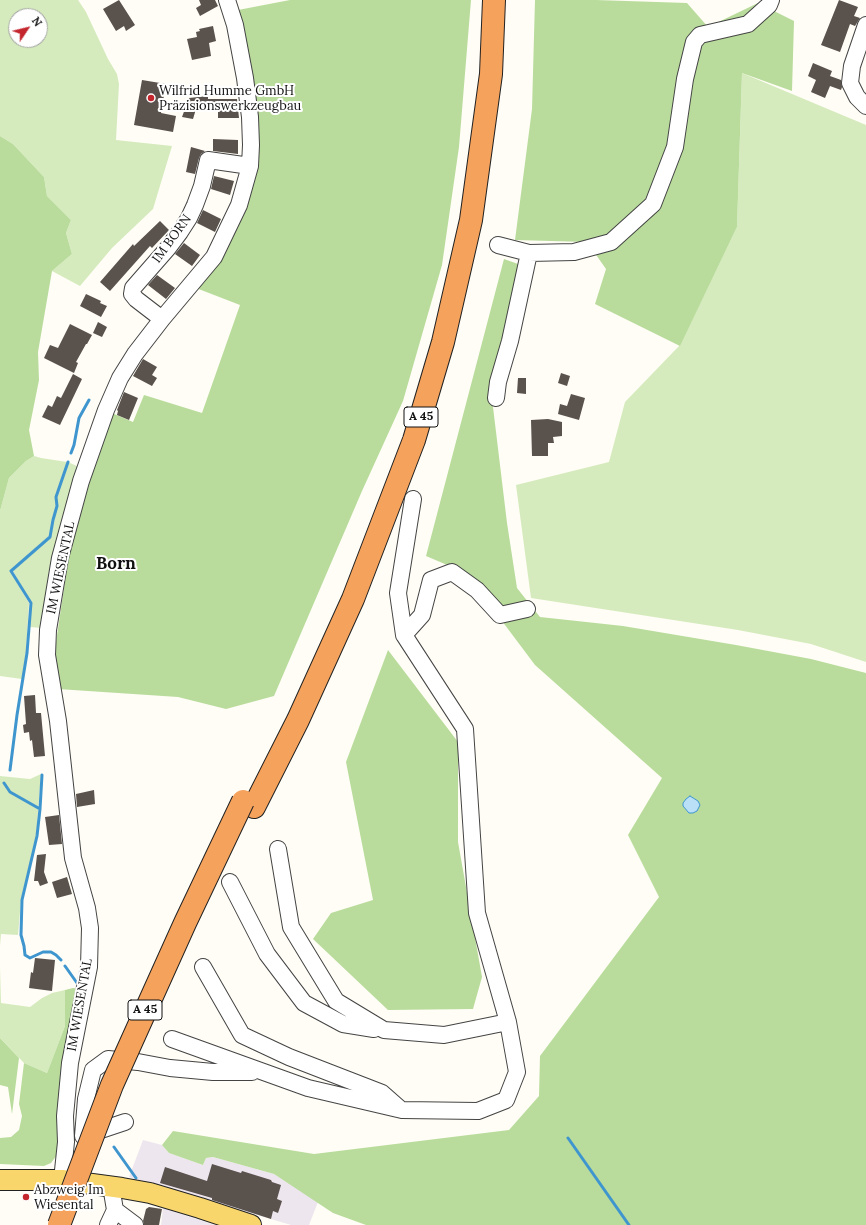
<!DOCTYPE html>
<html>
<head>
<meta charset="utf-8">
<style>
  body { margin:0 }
  #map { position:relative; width:866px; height:1225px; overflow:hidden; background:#fffdf5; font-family:Lora,serif }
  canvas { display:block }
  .north { position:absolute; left:8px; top:8px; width:40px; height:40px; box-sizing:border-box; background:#fff; border:1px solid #a0a0a0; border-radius:50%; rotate:55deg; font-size:11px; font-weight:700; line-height:16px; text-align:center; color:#111 }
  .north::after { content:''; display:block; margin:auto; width:14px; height:18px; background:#c4262e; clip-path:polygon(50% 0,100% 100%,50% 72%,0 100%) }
</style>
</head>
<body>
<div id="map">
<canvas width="866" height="1225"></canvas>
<div class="north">N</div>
</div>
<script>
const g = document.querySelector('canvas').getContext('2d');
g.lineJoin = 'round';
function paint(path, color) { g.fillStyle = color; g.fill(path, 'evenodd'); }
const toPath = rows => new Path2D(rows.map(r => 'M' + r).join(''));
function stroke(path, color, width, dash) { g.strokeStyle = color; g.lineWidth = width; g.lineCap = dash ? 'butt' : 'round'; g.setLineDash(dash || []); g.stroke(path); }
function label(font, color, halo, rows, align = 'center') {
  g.font = font + ' Lora,serif'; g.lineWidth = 4; g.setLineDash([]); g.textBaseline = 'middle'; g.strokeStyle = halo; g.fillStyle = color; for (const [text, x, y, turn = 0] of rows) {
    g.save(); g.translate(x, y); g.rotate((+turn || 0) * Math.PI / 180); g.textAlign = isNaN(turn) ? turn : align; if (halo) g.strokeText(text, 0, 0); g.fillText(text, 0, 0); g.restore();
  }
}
paint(toPath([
  [143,1140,162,1145,169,1153,203,1165,206,1158,213,1157,274,1174,318,1202,309,1225,291,1225,129,1177],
  [163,1208,215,1225,161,1225]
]), '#eee6ef');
paint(toPath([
  [0,0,78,0,86,12,108,59,117,74,119,84,116,140,172,146,153,209,112,248,80,286,52,271,72,254,66,233,71,220,47,196,44,177,13,144,0,136],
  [16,16,40,16,40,40,16,40],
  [742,73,866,125,866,662,811,644,738,630,531,598,516,485,609,462,625,402,680,345,737,227],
  [34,456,41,458,67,462,56,497,56,506,49,536,10,571,29,603,26,652,22,679,0,676,0,511,9,478,26,461],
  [68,462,79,467,49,570,42,628,30,627,31,603,13,571,51,537,57,506,57,497],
  [41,774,36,837,21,900,18,935,1,934,0,946,0,776,30,779],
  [0,968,1,1003,30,1007,42,998,52,993,65,990,65,1026,47,1073,24,1063,0,1038]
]), '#d5ebbd');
paint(toPath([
  [290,0,471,0,459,147,442,265,403,401,362,491,274,696,226,709,178,697,58,689,55,649,68,561,92,466,112,413,133,422,144,395,202,413,240,305,196,288,249,196,257,172,238,10],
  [535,0,596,0,687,3,708,27,758,3,794,21,792,91,742,73,737,227,680,346,595,304,606,269,587,242,515,240,532,109],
  [0,136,13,144,44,177,47,196,71,220,66,233,72,254,52,271,38,352,39,380,29,430,34,456,26,461,9,478,0,511],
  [504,259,518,264,493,407,507,523,517,588,540,617,623,626,736,645,811,659,866,673,866,1225,366,1225,333,1213,274,1174,213,1157,206,1158,203,1165,169,1153,162,1145,173,1131,314,1154,509,1130,539,1096,540,1056,659,897,628,835,662,778,535,665,466,573,426,556],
  [388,650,458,742,458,842,482,977,473,1009,388,1010,313,939,331,913,373,900,346,762],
  [73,988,79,989,59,1150,57,1155,51,1163,44,1166,0,1164,0,1138,11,1137,19,1130,22,1116,19,1104,24,1063,47,1073,65,1026,65,990],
  [0,1038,19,1058,12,1114,8,1087,0,1085]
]), '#b9dc9c');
const water = toPath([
  [690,796,698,801,700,805,697,811,693,813,689,813,683,806,683,803,686,799,690,796]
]);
paint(water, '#b9e0f7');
stroke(water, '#3f96cf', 1);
stroke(toPath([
  [71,453,74,445,79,418,89,400],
  [10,770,17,715,27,653,31,603,11,571,50,537,53,520,57,506,56,497,68,462],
  [4,783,10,792,40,809,37,836,22,900,21,935,24,946,25,955,30,958,43,952,51,952,56,955,61,960],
  [40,809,42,775],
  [65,966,77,983],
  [568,1138,629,1225],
  [114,1147,136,1178]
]), '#3f96cf', 3);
paint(toPath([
  [119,0,135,25,126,31,124,26,116,31,103,9],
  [199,0,215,0,218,6,200,16,196,8,201,5],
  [839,0,858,7,854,16,860,18,855,26,850,24,840,52,821,45],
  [213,26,216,41,209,43,211,56,192,60,187,39,197,37,196,32,200,31,199,29],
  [813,63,832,71,830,76,841,80,842,87,841,90,830,86,825,98,811,92,816,80,808,76],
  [142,80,166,84,161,113,176,116,173,132,134,125],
  [208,96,208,99,237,99,239,118,218,118,218,111,214,112,213,108,196,109,193,119,182,117,189,98],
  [213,139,238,140,238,154,213,151],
  [191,147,205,151,201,154,199,158,195,174,186,172],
  [214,176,234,181,230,195,211,189],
  [203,210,221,219,215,232,197,223],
  [160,221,169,230,152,248,150,246,110,291,100,282,133,244,134,246],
  [184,243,200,255,192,266,175,254],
  [157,275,175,288,166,299,148,285],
  [86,294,101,301,100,303,107,306,101,317,80,306],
  [98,322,107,327,102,337,93,333],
  [70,324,92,335,87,344,86,344,76,362,78,363,74,373,44,358,50,345,58,348],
  [143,359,157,367,152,375,157,378,152,386,133,376],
  [561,373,570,376,567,386,558,383],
  [73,374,82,379,60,425,42,417,48,405,52,407,57,396,61,398],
  [518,378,526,378,526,394,517,393],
  [124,392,138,398,129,420,117,415,118,411,117,410],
  [571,394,585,398,579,420,558,414,560,404,567,406],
  [548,419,562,422,562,436,553,437,554,443,548,443,548,456,532,456,531,420],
  [35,695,36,713,41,713,45,756,34,757,32,740,30,741,29,732,24,733,23,725,26,724,24,696],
  [94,790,95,804,77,807,76,794],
  [59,815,62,844,49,845,45,817],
  [46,854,44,872,48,883,40,886,38,881,34,881,37,855],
  [67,877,72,894,57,898,52,882],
  [35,958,55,960,52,991,29,988,31,972,33,973],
  [212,1164,241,1173,242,1171,271,1180,272,1182,281,1185,277,1199,282,1201,278,1213,273,1211,271,1219,212,1200,212,1198,160,1183,165,1167,207,1181],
  [149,1207,162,1209,159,1225,144,1225,143,1221,146,1209]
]), '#5a524d');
const minor = toPath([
  [866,25,852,66,850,83,857,97,866,106],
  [498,245,529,253,574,252,611,242,653,204,675,147,685,79,694,42,700,35,748,24,769,5,771,0],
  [162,319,136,299,132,294,133,288,168,248,180,232,189,218,195,205,202,186,208,160,250,166],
  [496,398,498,382,510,341,529,253],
  [404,635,422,615,431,580,452,572,477,590,500,615,527,609],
  [278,849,291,927,336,1001,384,1030,444,1035,508,1022],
  [230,882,267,954,304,1003,343,1024,374,1029],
  [203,967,242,1035,289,1057,382,1093,399,1108],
  [172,1039,308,1088,402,1110,478,1111,506,1100,517,1072,508,1022,477,913,465,729,404,635,398,593,413,499],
  [86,1135,125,1122],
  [83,1136,86,1099,93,1070,108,1059,138,1062,170,1068,213,1072,252,1072],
  [62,1180,66,1142,65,1116,70,1063,89,967,90,928,87,908,73,858,58,721,47,655,48,630,60,558,81,481,106,410,120,378,135,354,162,319,214,257,239,205,250,166,251,145,250,117,245,78,235,25,227,0],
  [111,1186,115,1210,135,1225],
  [108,1225,115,1210]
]);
const major = toPath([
  [0,1180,62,1180,122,1188,150,1193,200,1208,251,1225]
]);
const highway = toPath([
  [254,807,298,720,353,599,414,440,443,342,471,220,491,74,494,0]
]);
stroke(minor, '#444', 18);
stroke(major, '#222', 22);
stroke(highway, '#222', 24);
stroke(minor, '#fff', 16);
stroke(major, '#f9d66b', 20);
stroke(highway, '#f5a25d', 22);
const highwayBridge = toPath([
  [59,1225,112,1085,185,923,243,801]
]);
stroke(highwayBridge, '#222', 24, []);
stroke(highwayBridge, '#f5a25d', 22);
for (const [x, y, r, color] of [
  [151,98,4,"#c4262e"],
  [26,1197,4,"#c4262e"]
]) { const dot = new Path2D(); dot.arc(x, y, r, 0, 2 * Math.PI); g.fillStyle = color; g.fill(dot); stroke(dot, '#fff', 1.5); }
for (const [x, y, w] of [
  [421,417,34],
  [145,1010,34]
]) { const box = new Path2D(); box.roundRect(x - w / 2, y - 10, w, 20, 3); g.fillStyle = '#fff'; g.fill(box); stroke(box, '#111', 1); }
label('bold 12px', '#111', null, [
  ["A 45",421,417],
  ["A 45",145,1010]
]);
label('13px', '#111', '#fff', [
  ["Wilfrid Humme GmbH",159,91],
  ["Präzisionswerkzeugbau",159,106],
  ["Abzweig Im",34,1190],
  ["Wiesental",34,1205]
], 'left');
label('13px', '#111', '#fff', [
  ["IM BORN",172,239,-54],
  ["IM WIESENTAL",61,568,-78],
  ["IM WIESENTAL",80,1005,-80]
]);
label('bold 17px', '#111', '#fff', [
  ["Born",116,564]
]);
</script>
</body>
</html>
